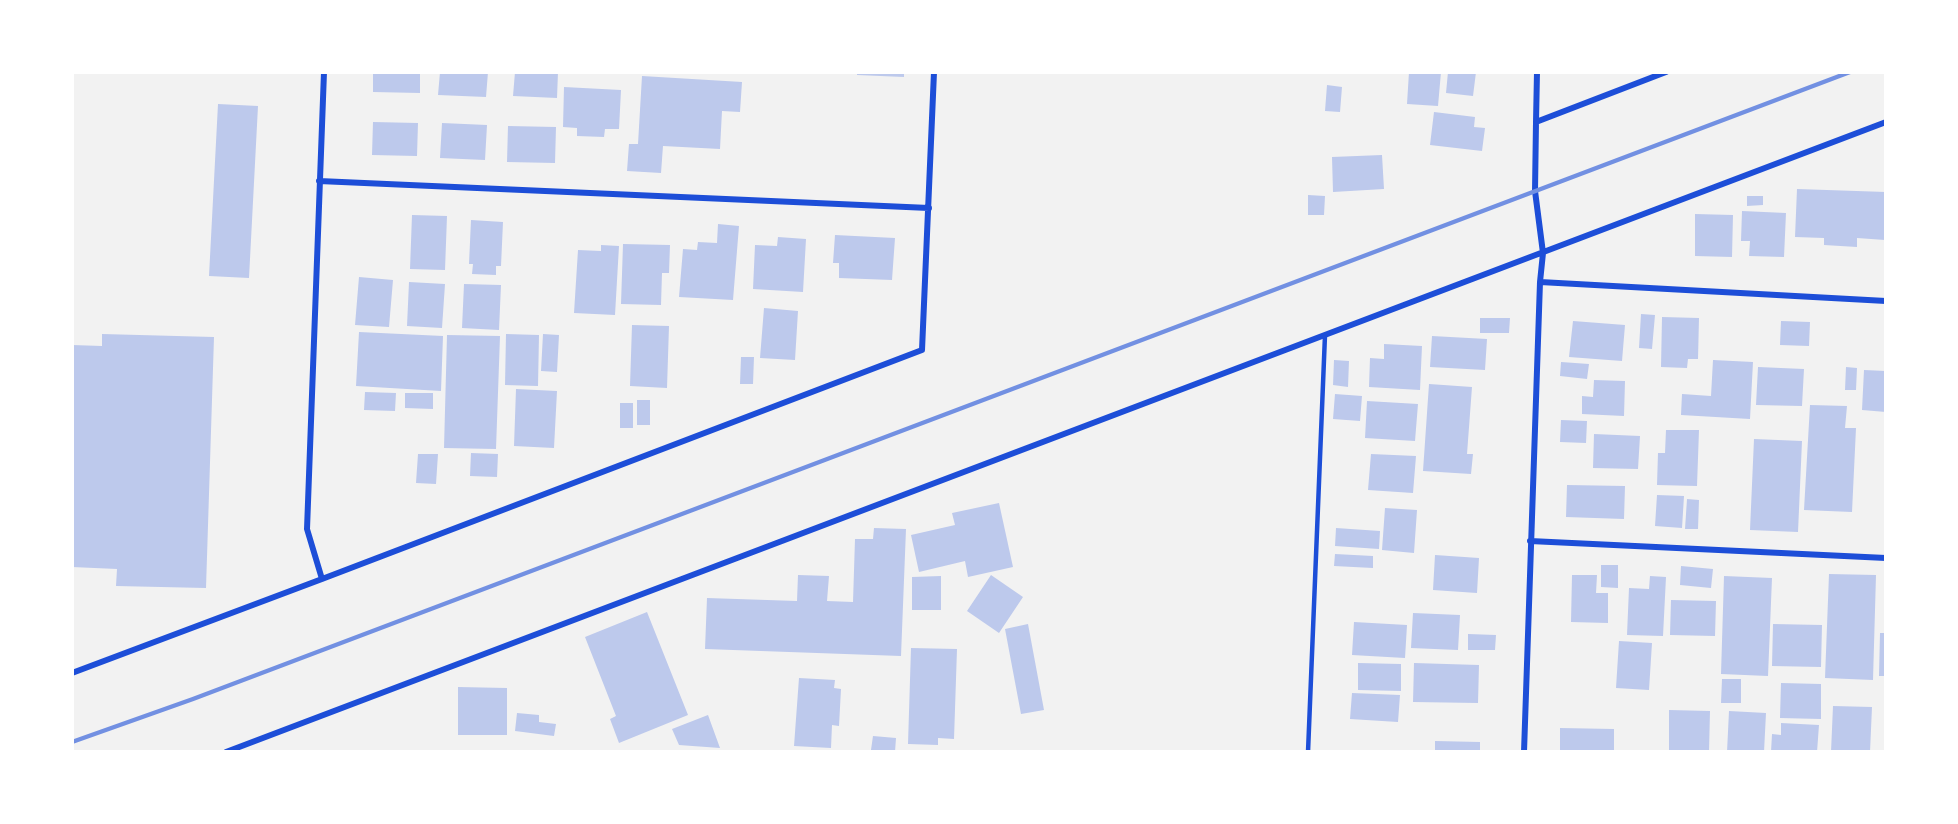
<!DOCTYPE html>
<html>
<head>
<meta charset="utf-8">
<style>
  body { margin:0 }
  #map { position:relative; width:1958px; height:824px; overflow:hidden; background:#f2f2f2; font-family:Spectral,serif }
  canvas { display:block }
  .frame { position:absolute; inset:0; border:74px solid #fff; pointer-events:none }
</style>
</head>
<body>
<div id="map">
<canvas width="1958" height="824"></canvas>
<div class="frame"></div>
</div>
<script>
const g = document.querySelector('canvas').getContext('2d');
g.lineJoin = 'round';
function paint(path, color) { g.fillStyle = color; g.fill(path, 'evenodd'); }
const toPath = rows => new Path2D(rows.map(r => 'M' + r).join(''));
function stroke(path, color, width, dash) { g.strokeStyle = color; g.lineWidth = width; g.lineCap = dash ? 'butt' : 'round'; g.setLineDash(dash || []); g.stroke(path); }
paint(toPath([
  [373,72,420,72,420,93,373,92],
  [440,72,488,72,486,97,438,95],
  [515,72,558,72,557,98,513,96],
  [857,72,904,72,904,77,857,75],
  [1409,72,1441,72,1438,106,1407,104],
  [1448,72,1476,72,1473,96,1446,93],
  [642,76,742,82,740,112,722,111,720,149,663,146,661,173,627,171,629,144,638,144],
  [1327,85,1342,87,1340,112,1325,111],
  [564,87,621,90,619,129,605,129,604,137,577,136,577,128,563,127],
  [218,104,258,106,249,278,209,276],
  [1434,112,1475,117,1474,127,1485,128,1482,151,1430,145],
  [373,122,418,123,417,156,372,155],
  [442,123,487,125,485,160,440,158],
  [508,126,556,127,555,163,507,162],
  [1382,155,1384,189,1333,192,1332,157],
  [1797,189,1886,192,1885,240,1857,238,1857,247,1824,245,1824,238,1795,237],
  [1308,195,1325,196,1324,215,1308,215],
  [1747,196,1763,196,1763,205,1747,206],
  [1742,211,1786,213,1784,257,1749,256,1750,241,1741,241],
  [1695,214,1733,215,1732,257,1695,256],
  [412,215,447,216,445,270,410,269],
  [471,220,503,222,501,266,496,266,496,275,472,274,473,264,469,264],
  [718,224,739,226,733,300,679,297,683,249,697,250,698,242,717,243],
  [835,235,895,238,892,280,839,278,839,263,833,263],
  [778,237,806,239,803,292,753,289,755,245,777,246],
  [623,244,670,245,669,273,662,273,661,305,621,304],
  [601,245,619,246,615,315,574,313,578,250,601,251],
  [359,277,393,280,389,327,355,325],
  [409,282,445,284,442,328,407,326],
  [464,284,501,285,499,330,462,328],
  [764,308,798,311,795,360,760,358],
  [1641,314,1655,315,1652,349,1639,348],
  [1662,317,1699,318,1698,359,1688,359,1687,368,1661,367],
  [1480,318,1510,318,1509,333,1480,333],
  [1573,321,1625,325,1622,361,1569,357],
  [1781,321,1810,322,1809,346,1780,345],
  [632,325,669,326,667,388,630,386],
  [359,332,443,336,441,391,356,386],
  [102,334,214,337,206,588,116,586,117,569,72,567,72,345,102,346],
  [506,334,539,335,538,386,505,385],
  [543,334,559,335,557,372,541,371],
  [447,335,500,336,496,449,444,448],
  [1432,336,1487,339,1485,370,1430,367],
  [1384,344,1422,346,1420,390,1369,387,1370,358,1384,359],
  [741,357,754,357,753,384,740,384],
  [1334,360,1349,361,1348,387,1333,385],
  [1713,360,1753,362,1750,419,1681,415,1682,394,1711,396],
  [1561,362,1589,364,1587,379,1560,376],
  [1758,367,1804,369,1802,406,1756,405],
  [1846,367,1857,368,1856,390,1845,390],
  [1864,370,1886,371,1886,412,1862,410],
  [1594,380,1625,381,1624,416,1582,414,1582,396,1593,397],
  [1429,384,1472,387,1467,454,1473,454,1471,474,1423,471],
  [516,389,557,391,554,448,514,446],
  [365,392,396,393,395,411,364,410],
  [405,393,433,393,433,409,405,408],
  [1335,394,1362,396,1360,421,1333,419],
  [637,400,650,400,650,425,637,425],
  [1367,401,1418,404,1415,441,1365,438],
  [620,403,633,403,633,428,620,428],
  [1810,405,1847,406,1845,428,1856,428,1852,512,1804,510],
  [1561,420,1587,421,1586,443,1560,442],
  [1666,430,1699,430,1697,486,1657,485,1658,453,1665,453],
  [1594,434,1640,436,1638,469,1593,468],
  [1754,439,1802,441,1798,532,1750,530],
  [471,453,498,454,497,477,470,476],
  [418,454,438,454,436,484,416,483],
  [1371,454,1416,456,1413,493,1368,490],
  [1567,485,1625,486,1624,519,1566,517],
  [1657,495,1684,496,1682,528,1655,526],
  [1687,499,1699,500,1698,529,1685,529],
  [999,503,1013,567,968,577,965,561,919,572,911,535,955,525,952,513],
  [1385,508,1417,510,1414,553,1382,550],
  [874,528,906,529,901,656,705,649,707,598,797,601,798,575,829,576,827,601,853,602,855,539,873,539],
  [1336,528,1380,531,1379,549,1335,546],
  [1335,554,1373,556,1373,568,1334,566],
  [1435,555,1479,558,1477,593,1433,590],
  [1601,565,1618,565,1618,588,1601,587],
  [1681,566,1713,569,1711,588,1680,585],
  [1829,574,1876,575,1873,680,1825,678],
  [991,575,1023,597,999,633,967,611],
  [1572,575,1597,575,1596,593,1608,593,1608,623,1571,622],
  [941,576,941,610,912,610,912,577],
  [1650,576,1666,577,1663,636,1627,635,1629,588,1649,589],
  [1724,576,1772,578,1768,676,1721,674],
  [1671,600,1716,601,1715,636,1670,635],
  [647,612,688,715,619,743,610,719,616,716,585,637],
  [1413,613,1460,615,1458,650,1411,648],
  [1354,622,1407,625,1405,658,1352,655],
  [1028,624,1044,710,1021,714,1005,629],
  [1773,624,1822,625,1821,667,1772,666],
  [1880,633,1886,633,1886,676,1879,676],
  [1468,634,1496,635,1495,650,1468,650],
  [1619,641,1652,643,1649,690,1616,688],
  [911,648,957,649,954,739,938,738,938,745,908,744],
  [1358,663,1401,664,1401,691,1358,690],
  [1414,663,1479,665,1478,703,1413,702],
  [799,678,835,680,834,688,841,689,839,726,832,725,831,748,794,746],
  [1722,679,1741,679,1741,703,1721,703],
  [1781,683,1821,684,1821,719,1780,718],
  [458,687,507,688,507,735,458,735],
  [1352,693,1400,695,1398,722,1350,719],
  [1833,706,1872,707,1870,752,1831,752],
  [1669,710,1710,711,1709,752,1669,752],
  [1729,711,1766,713,1764,752,1727,752],
  [517,713,539,715,539,722,556,724,554,736,515,731],
  [708,715,720,748,679,745,672,729],
  [1781,723,1819,725,1817,752,1771,752,1772,734,1781,735],
  [1560,728,1614,729,1614,752,1560,752],
  [873,736,896,738,895,752,871,750],
  [1435,741,1480,742,1480,752,1435,752]
]), '#bdc9ec');
stroke(toPath([
  [1308,752,1325,335]
]), '#1d4ed8', 4.5);
stroke(toPath([
  [1537,72,1536,122,1666,72],
  [319,181,929,208],
  [1540,282,1886,301],
  [1530,541,1886,558],
  [322,579,307,529,324,72],
  [72,673,322,579,922,350,934,72],
  [226,752,1886,122],
  [1524,752,1540,282,1543,253,1535,191,1536,122]
]), '#1d4ed8', 6);
stroke(toPath([
  [72,742,193,699,1850,72]
]), '#7290e2', 4.5);
</script>
</body>
</html>
